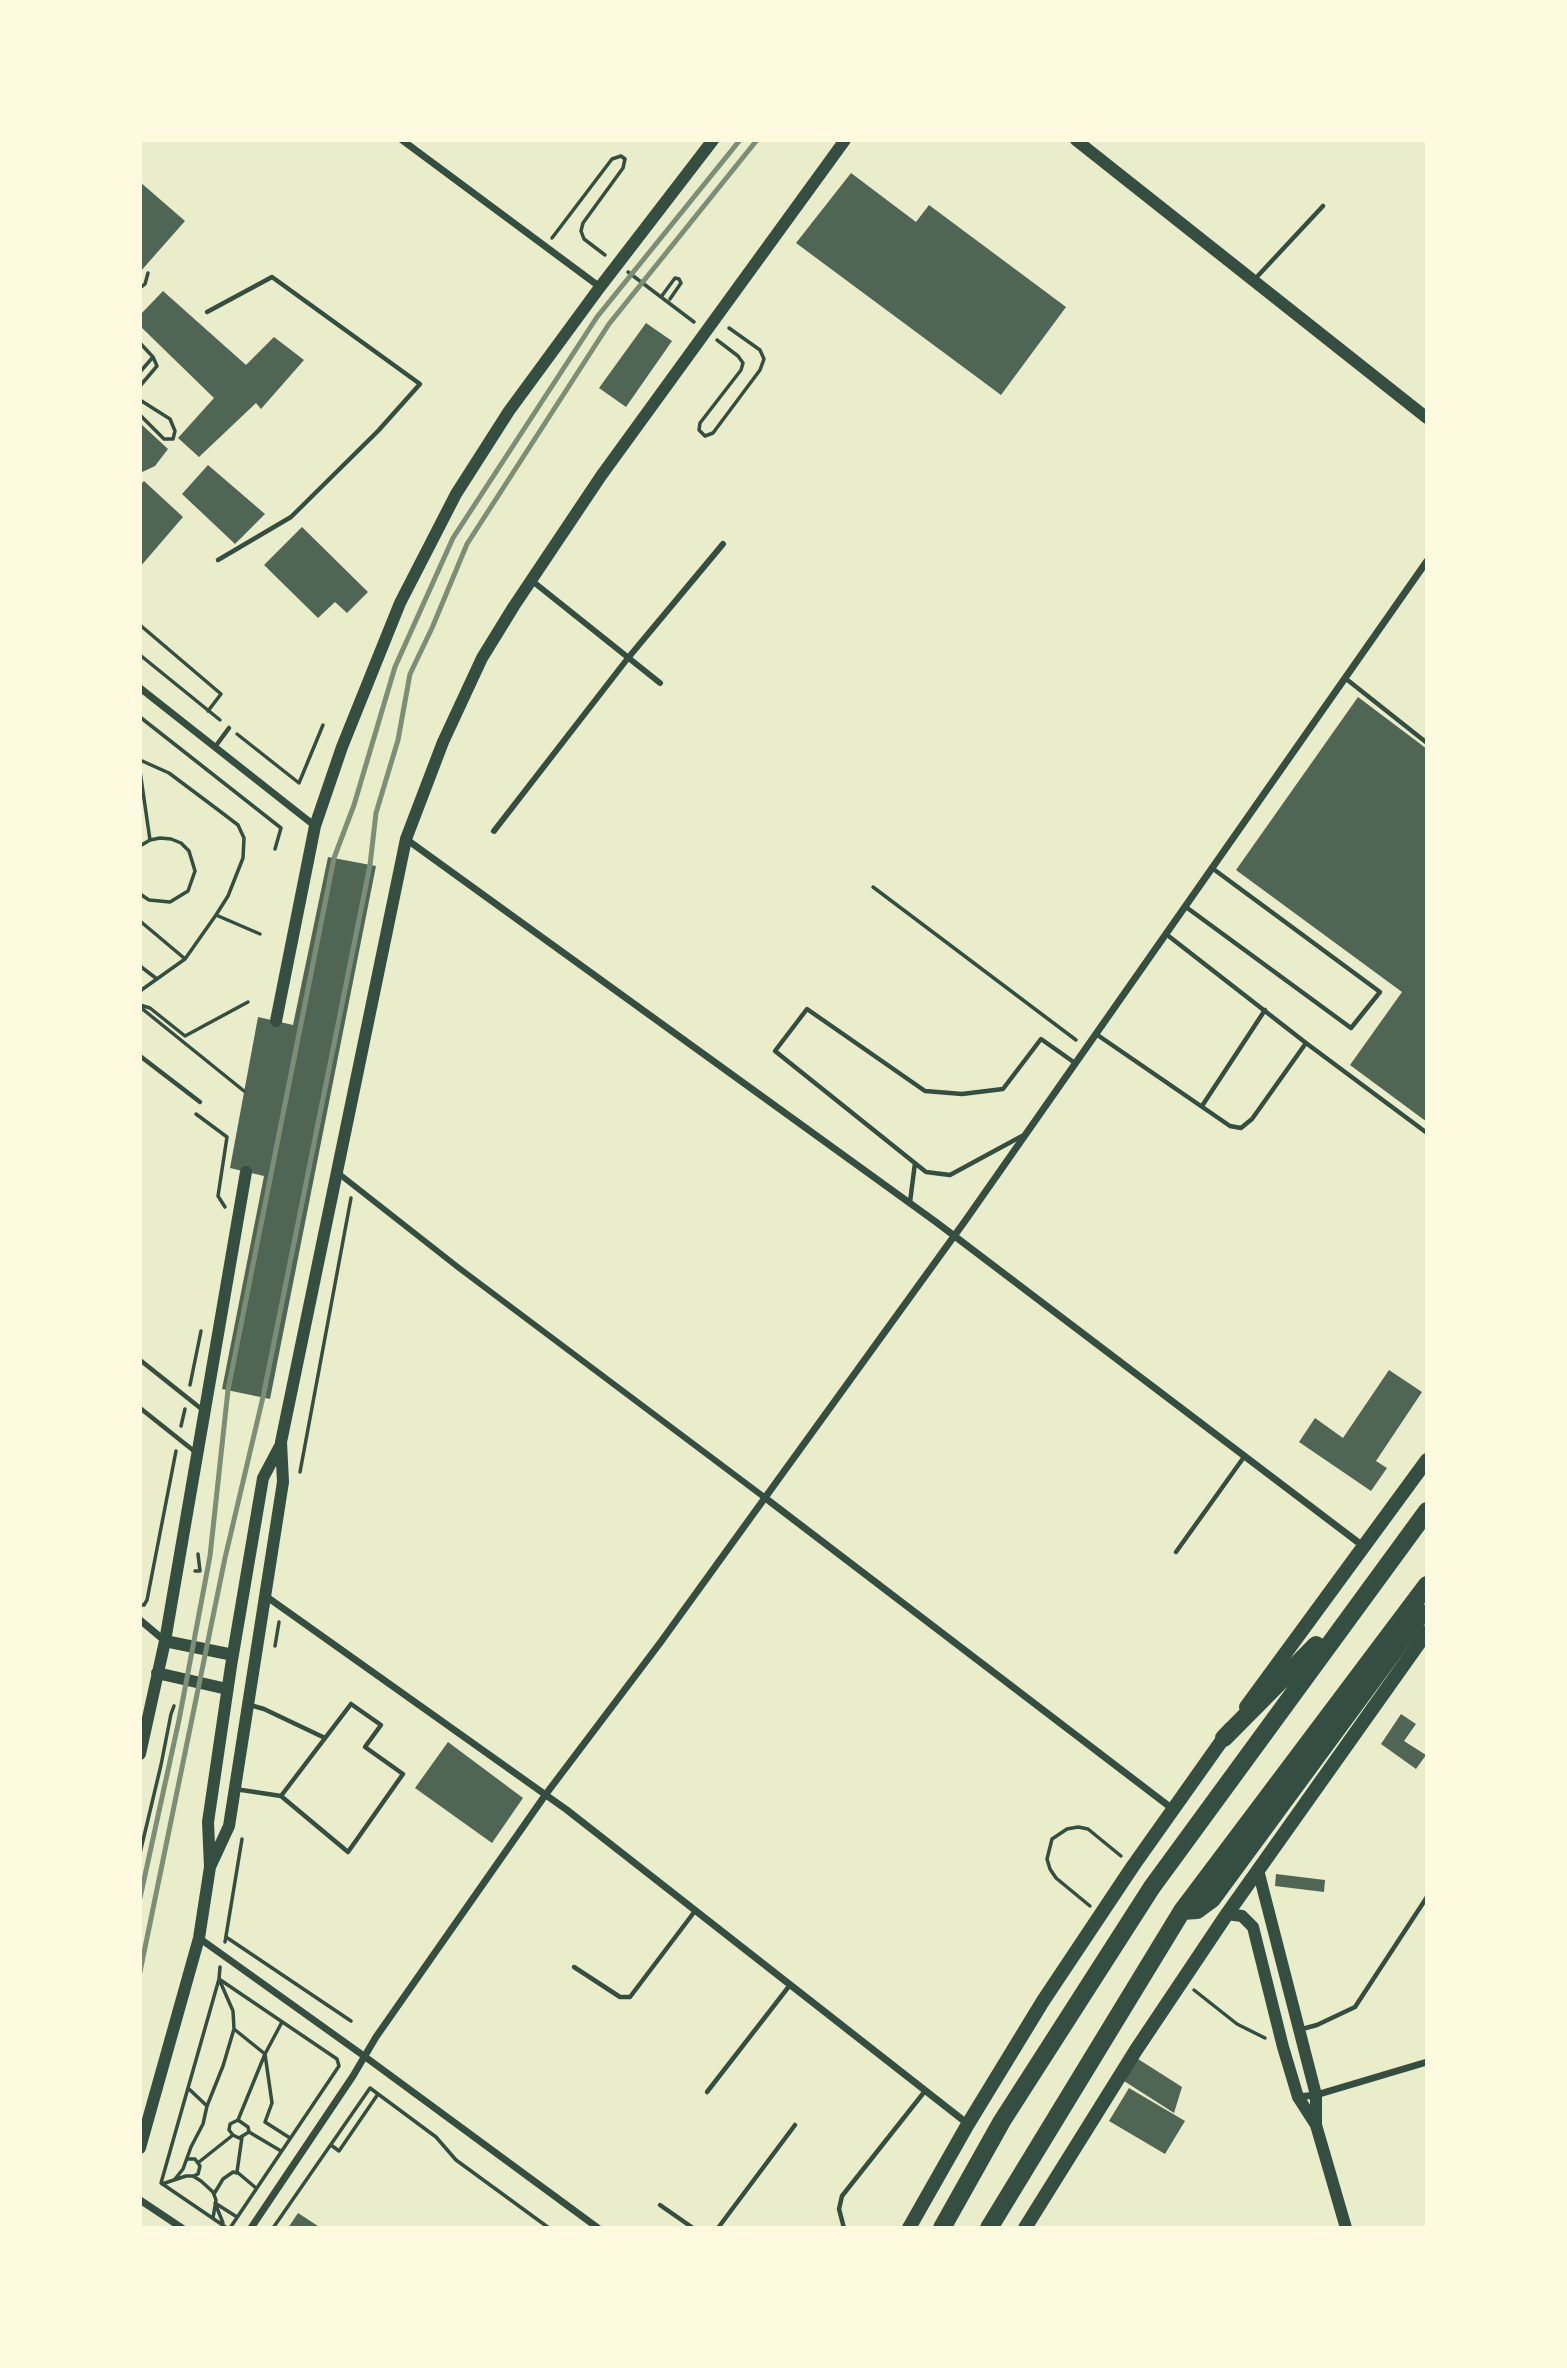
<!DOCTYPE html>
<html>
<head>
<meta charset="utf-8">
<style>
  body { margin:0 }
  #map { position:relative; width:1567px; height:2368px; overflow:hidden; background:#e9edc9; font-family:"IBM Plex Sans",sans-serif }
  canvas { display:block }
  .frame { position:absolute; inset:0; border:142px solid #fefae0; pointer-events:none }
</style>
</head>
<body>
<div id="map">
<canvas width="1567" height="2368"></canvas>
<div class="frame"></div>
</div>
<script>
const g = document.querySelector('canvas').getContext('2d');
g.lineJoin = 'round';
function paint(path, color) { g.fillStyle = color; g.fill(path, 'evenodd'); }
const toPath = rows => new Path2D(rows.map(r => 'M' + r).join(''));
function stroke(path, color, width, dash) { g.strokeStyle = color; g.lineWidth = width; g.lineCap = dash ? 'butt' : 'round'; g.setLineDash(dash || []); g.stroke(path); }
paint(toPath([
  [851,173,916,222,929,205,1066,307,1001,395,796,243],
  [140,182,185,221,140,272],
  [163,291,246,365,274,337,304,360,261,409,256,403,199,457,178,438,214,398,140,326,140,315],
  [646,323,672,341,626,407,599,388],
  [140,423,168,449,155,466,140,473],
  [208,465,265,514,235,544,182,494],
  [144,481,183,517,140,567,140,485],
  [302,527,368,592,347,613,335,602,318,618,264,565],
  [1358,697,1427,749,1427,1122,1350,1065,1402,992,1236,870],
  [328,857,376,866,270,1399,222,1389,264,1176,230,1168,258,1017,293,1025],
  [1389,1370,1422,1392,1376,1461,1387,1468,1371,1491,1299,1442,1315,1418,1343,1438],
  [1401,1714,1416,1724,1404,1741,1426,1755,1416,1769,1381,1744],
  [448,1742,523,1798,492,1843,415,1788],
  [1276,1874,1325,1880,1324,1892,1275,1886],
  [1138,2059,1182,2087,1174,2113,1124,2081],
  [1129,2088,1185,2121,1165,2154,1109,2121],
  [298,2213,321,2228,288,2228]
]), '#4f6655');
stroke(toPath([
  [552,238,612,159,621,156,625,159,623,168,583,223,581,231,584,239,605,255],
  [628,272,694,322],
  [140,288,145,284,148,273],
  [661,297,675,278,679,279,681,283,670,299],
  [717,340,738,356,743,363,741,370,700,423,699,430,705,436,713,433,760,370,764,359,760,350,729,328],
  [140,343,153,357,140,372],
  [140,386,157,366,153,357],
  [140,400,170,419,175,431,173,439,164,439,140,415],
  [140,625,221,694,208,711],
  [140,655,220,720],
  [140,717,281,828,275,849],
  [237,734,299,783,323,725],
  [140,760,169,773,217,809,238,825,244,838,243,858,228,896,216,915,185,959,140,991],
  [140,771,150,840],
  [140,846,150,840,160,838,171,839,181,843,189,851,195,871,188,891,170,902,149,900,140,894],
  [873,887,1076,1040],
  [216,915,260,934],
  [140,921,184,958],
  [140,966,157,979],
  [140,1005,150,1008,185,1036,248,1002],
  [140,1007,244,1091],
  [196,1114,227,1137,218,1196,225,1207],
  [190,1385,201,1331],
  [181,1426,185,1409],
  [300,1472,351,1198],
  [195,1571,200,1571,198,1554],
  [140,1605,144,1605,147,1600,176,1451],
  [275,1646,279,1622],
  [140,1853,161,1765,171,1714,174,1706],
  [1090,1906,1056,1878,1050,1869,1047,1859,1052,1839,1067,1829,1078,1827,1088,1829,1121,1856],
  [226,1937,351,2021],
  [225,1942,242,1839],
  [1194,1990,1237,2024,1265,2038],
  [234,2029,265,2054,272,2103,265,2122,290,2138],
  [207,2106,223,2066,234,2029,233,2011,219,1979,220,1967],
  [238,2120,265,2054,282,2022],
  [249,2132,239,2138,233,2135,229,2130,230,2124,238,2120,248,2127,249,2132,281,2151],
  [242,2137,237,2172,256,2188],
  [331,2145,339,2151,378,2094],
  [188,2159,195,2159,200,2166,198,2174,193,2176],
  [199,2162,233,2135],
  [175,2179,183,2169,191,2147,203,2124,207,2106,189,2089],
  [162,2184,186,2176,193,2176,201,2181,213,2192,216,2200,213,2218],
  [214,2194,223,2179,233,2172,237,2173],
  [223,2223,215,2203,237,2217],
  [227,2228,161,2183,219,1979,337,2059,339,2066,230,2228],
  [273,2228,370,2088,436,2137,456,2160,549,2228]
]), '#344e41', 3.5);
stroke(toPath([
  [1254,280,1323,206],
  [207,312,272,277,420,384,378,431,291,517,218,560],
  [1345,678,1427,743],
  [215,747,229,728],
  [1186,907,1351,1028,1380,992,1212,868],
  [1096,1034,1230,1126,1241,1128,1252,1119,1306,1043,1166,934],
  [1306,1043,1427,1133],
  [140,1056,200,1102],
  [1202,1106,1265,1010],
  [1022,1136,950,1175,926,1172,775,1051,807,1009,925,1091,962,1094,1003,1089,1041,1039,1075,1063],
  [910,1202,915,1163],
  [140,1360,204,1411],
  [140,1408,194,1451],
  [1176,1552,1244,1457],
  [351,1704,381,1725,365,1747,403,1774,348,1852,281,1796,351,1704],
  [250,1705,264,1709,325,1738],
  [235,1789,281,1796],
  [574,1967,620,1997,630,1997,695,1911],
  [1302,2029,1317,2025,1355,2007,1427,1897],
  [707,2092,790,1985],
  [660,2205,693,2228],
  [718,2228,795,2125],
  [844,2228,839,2209,842,2196,925,2091]
]), '#344e41', 4.5);
stroke(toPath([
  [531,580,660,683],
  [494,831,628,658,723,544],
  [338,1173,459,1268,764,1497]
]), '#344e41', 6);
stroke(toPath([
  [402,140,600,287],
  [140,688,315,826],
  [406,839,936,1222,1363,1546],
  [764,1497,1174,1810],
  [267,1597,567,1810,968,2124],
  [140,1620,165,1641],
  [199,1938,364,2056,598,2228],
  [1298,2097,1316,2095,1427,2062],
  [140,2200,182,2228],
  [251,2228,353,2076,376,2037,546,1794,660,1643,965,1221,1427,561]
]), '#344e41', 7);
stroke(toPath([
  [1258,1870,1316,2095,1316,2125,1346,2228],
  [1227,1914,1242,1916,1253,1927,1283,2047,1298,2097,1316,2125]
]), '#344e41', 12);
stroke(toPath([
  [1076,140,1427,418],
  [276,1021,315,826,342,747,400,603,456,494,509,411,600,287,713,140],
  [165,1641,233,1655],
  [157,1673,227,1689],
  [140,1754,165,1641,246,1172],
  [210,1867,229,1826,283,1482,281,1442,406,839,443,742,482,658,514,606,601,476,845,140],
  [140,2148,199,1938,210,1867,208,1822,231,1666,263,1478,280,1446]
]), '#344e41', 12);
stroke(toPath([
  [1246,1707,1427,1460],
  [909,2228,968,2124,1043,2001,1133,1866,1230,1729],
  [1025,2228,1136,2050,1227,1914,1427,1632]
]), '#344e41', 14);
stroke(toPath([
  [1224,1738,1316,1645],
  [1182,1911,1197,1910,1212,1899,1422,1613],
  [942,2228,1002,2121,1152,1887,1427,1511],
  [989,2228,1182,1911,1427,1585]
]), '#344e41', 18);
stroke(toPath([
  [140,1898,179,1720,210,1556,228,1390,334,858,354,805,395,667,453,538,597,317,740,140],
  [140,1972,225,1558,263,1397,370,865,376,813,398,740,410,674,432,628,467,544,609,324,757,140]
]), '#7c8e77', 5);
</script>
</body>
</html>
